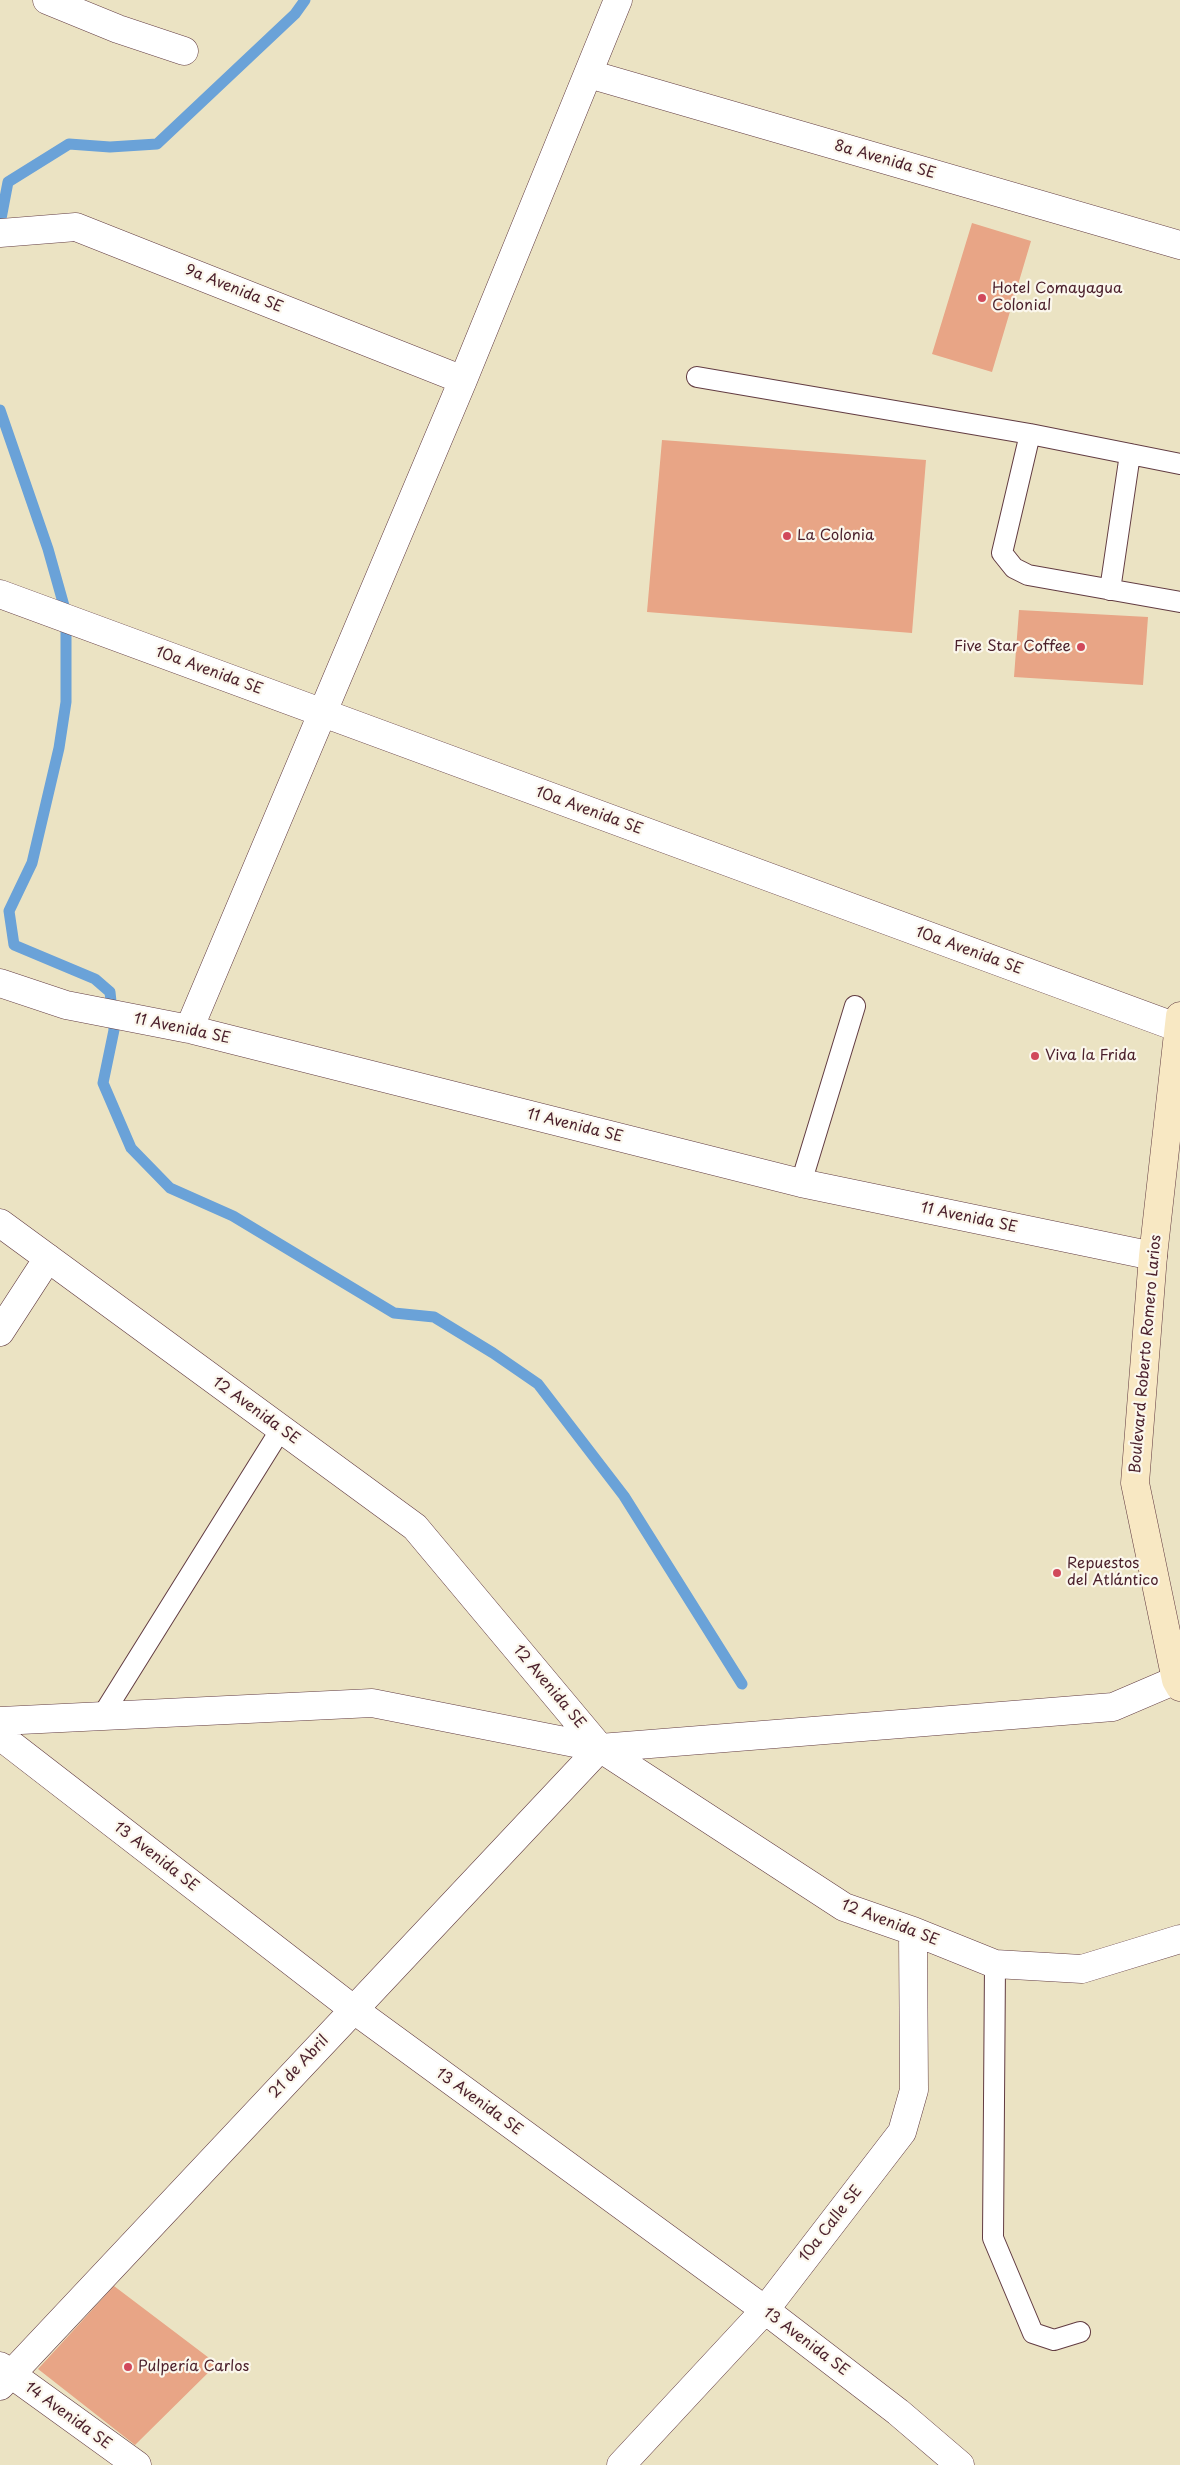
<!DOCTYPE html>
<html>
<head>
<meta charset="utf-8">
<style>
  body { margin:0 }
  canvas { display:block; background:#ebe3c3 }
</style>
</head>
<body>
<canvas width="1180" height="2465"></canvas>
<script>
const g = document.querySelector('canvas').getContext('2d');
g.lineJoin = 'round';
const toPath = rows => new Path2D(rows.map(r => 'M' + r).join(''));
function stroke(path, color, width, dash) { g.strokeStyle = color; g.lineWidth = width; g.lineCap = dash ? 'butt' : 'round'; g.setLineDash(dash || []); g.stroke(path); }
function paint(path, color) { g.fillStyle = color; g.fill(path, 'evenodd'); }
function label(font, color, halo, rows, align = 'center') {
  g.font = font + ' "Playpen Sans",sans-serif'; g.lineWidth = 4.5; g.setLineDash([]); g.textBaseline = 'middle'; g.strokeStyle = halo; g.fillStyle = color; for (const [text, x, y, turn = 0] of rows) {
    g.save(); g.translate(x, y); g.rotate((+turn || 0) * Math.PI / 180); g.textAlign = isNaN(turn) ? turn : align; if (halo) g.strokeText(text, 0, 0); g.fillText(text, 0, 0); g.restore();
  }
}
stroke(toPath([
  [0,224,8,182,69,144,110,147,157,144,295,14,305,0],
  [0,410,48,549,66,613,66,702,59,748,32,863,9,911,14,945,95,979,110,992,114,1030,103,1083,131,1148,170,1188,233,1216,394,1313,434,1317,493,1353,538,1384,624,1496,742,1684]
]), '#6aa2d8', 11);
paint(toPath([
  [972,223,1031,241,992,372,932,354],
  [662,440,926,460,912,633,647,612],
  [1019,610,1148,617,1143,685,1014,677],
  [114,2286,217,2364,135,2445,38,2369]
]), '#e8a586');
const service = toPath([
  [697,377,1030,434,1180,464],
  [1030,434,1002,553,1014,568,1028,575,1180,602],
  [1110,590,1130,454],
  [801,1183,855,1006],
  [102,1716,281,1429],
  [995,1964,993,2238,1033,2333,1054,2340,1080,2332]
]);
const minor = toPath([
  [47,0,118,29,184,51],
  [589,74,1180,245],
  [0,233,76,227,463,380],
  [0,594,1179,1028],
  [0,983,66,1005,189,1029,801,1183,1153,1256],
  [189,1029,463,380,618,0],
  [0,1223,415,1527,600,1748,844,1907,913,1931,995,1964,1082,1969,1180,1939],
  [0,1332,48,1258],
  [0,1721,372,1703,600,1748,1113,1707,1176,1680],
  [0,1736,353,2009,765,2310,898,2412,960,2465],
  [0,2366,137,2465],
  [0,2386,600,1748],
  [621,2465,765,2310,902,2132,914,2090,913,1931]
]);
const secondary = toPath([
  [1180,1016,1153,1256,1135,1483,1176,1680,1180,1687]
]);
stroke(service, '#623c42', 22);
stroke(minor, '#623c42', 29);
stroke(secondary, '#623c42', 29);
stroke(service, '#fff', 20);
stroke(minor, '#fff', 28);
stroke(secondary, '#f8e8c3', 28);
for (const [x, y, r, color] of [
  [982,298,5,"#d1495b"],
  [787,536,5,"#d1495b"],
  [1081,647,5,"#d1495b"],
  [1035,1056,5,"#d1495b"],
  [1057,1573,5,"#d1495b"],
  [128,2367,5,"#d1495b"]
]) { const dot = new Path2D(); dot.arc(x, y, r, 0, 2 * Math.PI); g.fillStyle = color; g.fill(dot); stroke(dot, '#fbf7ec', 2); }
label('15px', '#4a1f2b', '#fbf7ec', [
  ["8a Avenida SE",885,160,16],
  ["9a Avenida SE",234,289,22],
  ["10a Avenida SE",209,671,20],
  ["10a Avenida SE",589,811,20],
  ["10a Avenida SE",969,951,20],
  ["11 Avenida SE",182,1029,12],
  ["11 Avenida SE",575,1126,14],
  ["11 Avenida SE",969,1218,12],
  ["Boulevard Roberto Romero Larios",1146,1354,-85],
  ["12 Avenida SE",256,1411,36],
  ["12 Avenida SE",549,1687,50],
  ["13 Avenida SE",156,1857,38],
  ["12 Avenida SE",890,1923,21],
  ["21 de Abril",299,2067,-47],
  ["13 Avenida SE",479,2102,36],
  ["10a Calle SE",831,2224,-52],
  ["13 Avenida SE",806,2342,37],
  ["14 Avenida SE",68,2416,36]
]);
label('15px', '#4a1f2b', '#fbf7ec', [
  ["Hotel Comayagua",992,289],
  ["Colonial",992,306],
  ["La Colonia",797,536],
  ["Five Star Coffee",1071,647,"right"],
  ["Viva la Frida",1045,1056],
  ["Repuestos",1067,1564],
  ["del Atlántico",1067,1581],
  ["Pulpería Carlos",138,2367]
], 'left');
</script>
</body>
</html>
